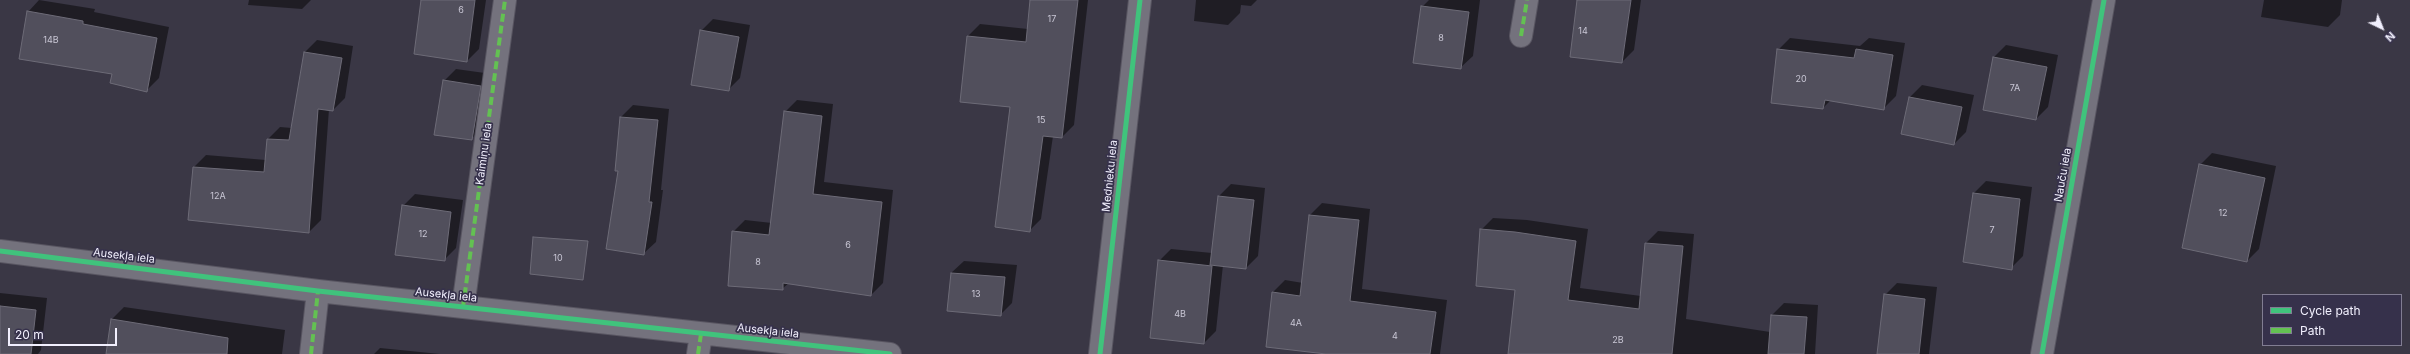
<!DOCTYPE html>
<html>
<head>
<meta charset="utf-8">
<style>
  body { margin:0 }
  #map { position:relative; width:2410px; height:354px; overflow:hidden; background:#3a3745; font-family:Inter,sans-serif }
  canvas { display:block }
  .legend { position:absolute; left:2262px; top:294px; width:140px; height:52px; box-sizing:border-box; background:#36314b; border:1px solid #817d92; margin:0; padding:5px 7px; list-style:none; font-size:12px; color:#f1effd }
  .legend li { display:flex; align-items:center; gap:8px; height:20px }
  .legend b { width:20px; border:1px solid #817d92 }
  .north { position:absolute; left:2362px; top:8px; width:40px; height:40px; -webkit-text-stroke:3px #36314b; paint-order:stroke; rotate:137deg; font-size:11px; font-weight:700; line-height:16px; text-align:center; color:#f1effd }
  .north::after { content:''; display:block; margin:auto; width:14px; height:18px; background:#f1effd; clip-path:polygon(50% 0,100% 100%,50% 72%,0 100%) }
  .scale { position:absolute; left:8px; top:328px; width:109px; height:18px; box-sizing:border-box; border:2px solid #f1effd; border-top:0; padding-left:5px; font-size:12px; line-height:14px; white-space:nowrap; color:#f1effd; -webkit-text-stroke:3px #36314b; paint-order:stroke }
</style>
</head>
<body>
<div id="map">
<canvas width="2410" height="354"></canvas>
<ul class="legend">
<li><b style="height:5px;background:#40c37c"></b>Cycle path</li>
<li><b style="height:5px;background:#63c152"></b>Path</li>
</ul>
<div class="north">N</div>
<div class="scale">20 m</div>
</div>
<script>
const g = document.querySelector('canvas').getContext('2d');
g.lineJoin = 'round';
function paint(path, color) { g.fillStyle = color; g.fill(path, 'evenodd'); }
const toPath = rows => new Path2D(rows.map(r => 'M' + r).join(''));
function stroke(path, color, width, dash) { g.strokeStyle = color; g.lineWidth = width; g.lineCap = dash ? 'butt' : 'round'; g.setLineDash(dash || []); g.stroke(path); }
function label(font, color, halo, rows, align = 'center') {
  g.font = font + ' Inter,sans-serif'; g.lineWidth = 3.5; g.setLineDash([]); g.textBaseline = 'middle'; g.strokeStyle = halo; g.fillStyle = color; for (const [text, x, y, turn = 0] of rows) {
    g.save(); g.translate(x, y); g.rotate((+turn || 0) * Math.PI / 180); g.textAlign = isNaN(turn) ? turn : align; if (halo) g.strokeText(text, 0, 0); g.fillText(text, 0, 0); g.restore();
  }
}
paint(toPath([
  [39,0,95,9,94,12,169,27,159,78,147,90,113,74,28,12],
  [249,0,311,0,302,9,248,5],
  [422,0,486,0,479,49,467,61],
  [1032,0,1088,0,1074,125,1062,137,1053,136,1041,219,1029,231,1011,106,968,36,980,24,1028,29],
  [1196,0,1257,0,1251,6,1241,5,1240,13,1228,25,1194,21],
  [1429,0,1480,0,1473,56,1460,68,1422,7],
  [1579,0,1641,0,1634,50,1622,62],
  [2264,0,2342,0,2340,15,2328,27,2261,17],
  [713,19,750,25,740,78,728,90,701,31],
  [1790,38,1860,46,1869,38,1905,43,1896,96,1884,108,1831,100,1823,108,1778,50],
  [317,40,353,46,345,98,333,110,329,109,321,220,309,232,194,167,206,155,266,160,268,139,280,127,292,128,305,52],
  [2006,45,2058,55,2048,107,2036,119,1985,109,1994,57],
  [456,69,492,74,483,127,471,139,444,81],
  [1922,85,1974,95,1966,132,1954,144,1902,133,1910,97],
  [797,100,833,104,824,182,893,190,883,283,871,295,789,283,782,289,733,232,745,220,772,223,785,112],
  [633,105,669,109,661,190,663,190,656,242,643,254,619,170,621,117],
  [2212,153,2276,166,2259,249,2247,261,2200,165],
  [1986,181,2032,187,2023,256,2011,268,1974,193],
  [1231,184,1265,188,1258,256,1246,268,1223,265,1216,331,1204,343,1159,261,1171,249,1212,253,1219,196],
  [415,194,463,200,456,248,444,260,403,206],
  [1322,203,1370,209,1362,289,1447,300,1440,354,1335,354,1273,292,1285,280,1303,283,1310,215],
  [1493,218,1527,220,1588,229,1580,288,1641,296,1646,243,1658,231,1694,234,1686,319,1770,332,1772,315,1784,303,1818,305,1815,354,1509,354,1516,289,1481,230],
  [964,261,1017,265,1012,303,1000,315,951,273],
  [1897,283,1937,287,1929,354,1878,354,1885,295],
  [0,293,47,298,41,350,38,354,0,354],
  [124,307,285,330,282,354,107,354,112,319],
  [380,348,440,354,374,354]
]), '#0007');
const building = toPath([
  [421,0,475,0,467,62,414,54,421,0],
  [1030,0,1078,0,1062,138,1043,136,1030,232,995,227,1010,107,960,102,967,36,1026,42,1030,0],
  [1577,0,1631,0,1622,63,1570,57,1577,0],
  [1421,6,1469,12,1461,69,1413,63,1421,6],
  [27,11,83,21,83,24,157,38,147,92,110,83,112,74,19,59,27,11],
  [700,30,739,37,729,91,691,85,700,30],
  [1777,49,1854,58,1856,49,1893,55,1884,110,1825,100,1823,109,1771,103,1777,49],
  [304,52,342,58,333,111,318,109,309,233,188,220,193,167,264,172,267,139,289,140,304,52],
  [1993,57,2047,67,2036,120,1983,110,1993,57],
  [443,80,481,86,472,140,434,135,443,80],
  [1909,97,1962,107,1954,145,1901,134,1909,97],
  [784,111,822,116,813,194,882,202,871,296,783,283,783,290,728,286,732,231,769,235,784,111],
  [620,117,658,120,649,202,652,202,644,255,606,249,618,171,615,171,620,117],
  [2199,164,2265,178,2247,262,2182,248,2199,164],
  [1973,193,2020,199,2012,270,1963,262,1973,193],
  [1218,196,1254,200,1246,269,1210,265,1218,196],
  [402,205,451,212,445,261,395,255,402,205],
  [1309,215,1359,220,1350,301,1436,312,1430,354,1326,354,1266,347,1272,292,1300,296,1309,215],
  [1480,229,1515,232,1576,241,1568,300,1639,309,1645,243,1683,246,1672,354,1508,354,1515,290,1476,286,1480,229],
  [533,237,588,241,583,280,530,274,533,237],
  [1158,260,1212,266,1204,344,1150,338,1158,260],
  [951,273,1005,277,1001,316,947,311,951,273],
  [1884,294,1925,299,1919,354,1877,354,1884,294],
  [0,306,36,310,31,354,0,354,0,306],
  [1771,315,1807,317,1804,354,1768,354,1771,315],
  [111,319,228,338,227,354,106,354,111,319]
]);
paint(building, '#514f5c');
stroke(building, '#6d6b77', 1);
const minor = toPath([
  [1521,36,1527,0],
  [0,251,318,291,890,354],
  [463,307,505,0],
  [311,354,318,291],
  [698,354,701,334],
  [1100,354,1140,0],
  [2042,354,2104,0]
]);
stroke(minor, '#585561', 24);
stroke(minor, '#74727d', 22);
stroke(toPath([
  [1521,36,1527,0],
  [463,307,505,0],
  [311,354,318,291],
  [698,354,701,334]
]), '#63c152', 4, [8, 4]);
stroke(toPath([
  [0,251,318,291,890,354],
  [1100,354,1140,0],
  [2042,354,2104,0]
]), '#40c37c', 5);
label('9px', '#c9c7d5', null, [
  ["6",461,10],
  ["17",1052,19],
  ["14",1583,31],
  ["8",1441,38],
  ["14B",51,40],
  ["20",1801,79],
  ["7A",2015,88],
  ["15",1041,120],
  ["12A",218,196],
  ["12",2223,213],
  ["7",1992,230],
  ["12",423,234],
  ["6",848,245],
  ["10",558,258],
  ["8",758,262],
  ["13",976,294],
  ["4B",1180,314],
  ["4A",1296,323],
  ["4",1395,336],
  ["2B",1618,340]
]);
label('11px', '#f1effd', '#36314b', [
  ["Kaimiņu iela",484,154,-82],
  ["Nauču iela",2063,175,-80],
  ["Mednieku iela",1110,176,-84],
  ["Ausekļa iela",124,256,7],
  ["Ausekļa iela",446,295,6],
  ["Ausekļa iela",768,331,6]
]);
</script>
</body>
</html>
